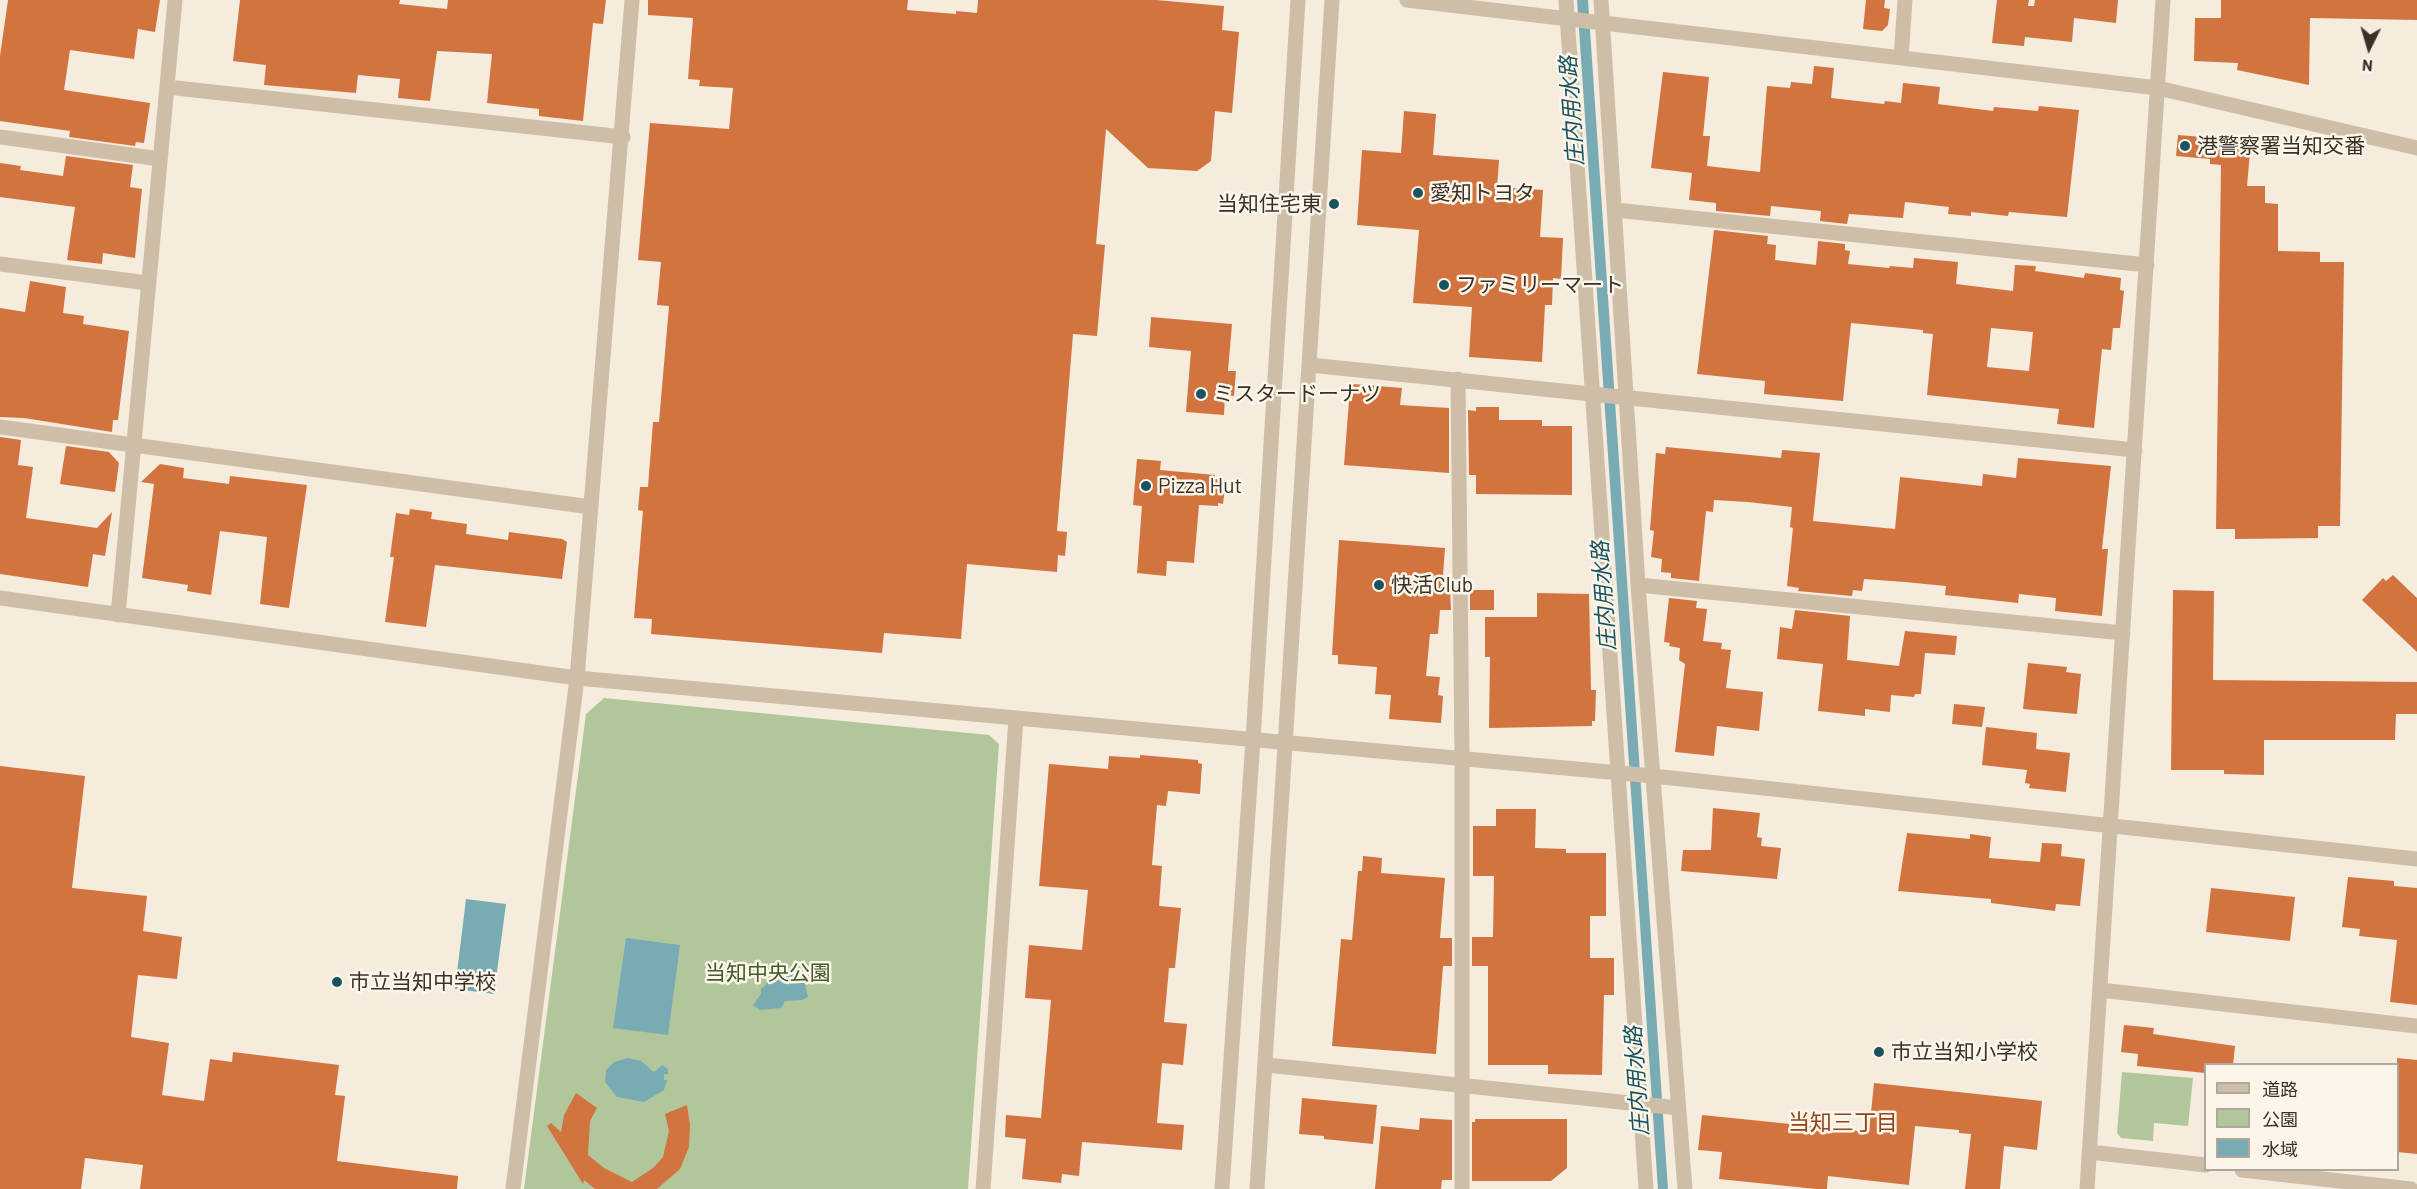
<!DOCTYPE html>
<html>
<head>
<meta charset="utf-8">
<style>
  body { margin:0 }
  #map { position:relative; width:2417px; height:1189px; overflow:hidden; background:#f5ecdd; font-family:Barlow,"Noto Sans JP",sans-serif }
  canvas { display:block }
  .legend { position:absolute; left:2204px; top:1063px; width:195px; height:108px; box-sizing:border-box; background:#fcf6ea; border:2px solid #aea79c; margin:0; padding:8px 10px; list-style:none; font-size:18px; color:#3a3028 }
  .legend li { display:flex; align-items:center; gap:12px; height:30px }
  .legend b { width:30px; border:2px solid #aea79c }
  .north { position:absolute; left:2339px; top:18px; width:60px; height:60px; -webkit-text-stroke:4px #fcf6ea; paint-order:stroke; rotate:185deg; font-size:16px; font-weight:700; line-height:24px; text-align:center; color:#3a3028 }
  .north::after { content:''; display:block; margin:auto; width:21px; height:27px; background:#3a3028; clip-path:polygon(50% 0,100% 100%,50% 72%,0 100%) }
</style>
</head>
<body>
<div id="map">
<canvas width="2417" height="1189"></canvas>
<ul class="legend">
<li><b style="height:8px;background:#cebea7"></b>道路</li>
<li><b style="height:16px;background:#b2c69b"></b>公園</li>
<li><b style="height:16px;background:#79abb5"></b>水域</li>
</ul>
<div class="north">N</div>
</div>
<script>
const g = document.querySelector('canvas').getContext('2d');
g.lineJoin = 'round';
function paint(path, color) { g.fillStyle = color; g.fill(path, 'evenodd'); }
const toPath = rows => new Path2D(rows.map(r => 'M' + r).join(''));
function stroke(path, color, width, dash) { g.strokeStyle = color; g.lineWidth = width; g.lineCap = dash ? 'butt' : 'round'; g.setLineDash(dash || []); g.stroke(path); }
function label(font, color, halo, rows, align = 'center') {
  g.font = font + ' Barlow,"Noto Sans JP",sans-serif'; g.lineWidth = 5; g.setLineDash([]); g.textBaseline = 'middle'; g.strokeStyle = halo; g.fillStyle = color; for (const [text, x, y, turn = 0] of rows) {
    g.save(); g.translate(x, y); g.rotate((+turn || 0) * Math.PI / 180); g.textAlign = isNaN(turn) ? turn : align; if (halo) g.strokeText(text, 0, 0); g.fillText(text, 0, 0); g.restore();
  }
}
paint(toPath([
  [604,698,989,735,999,744,968,1189,524,1189,586,714],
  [2122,1072,2193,1078,2188,1126,2154,1123,2153,1141,2121,1138,2117,1133]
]), '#b2c69b');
paint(toPath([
  [1577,0,1588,0,1668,1189,1658,1189],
  [466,899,506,904,494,994,455,989],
  [626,938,680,945,668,1035,613,1028],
  [776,964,798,976,805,984,808,997,802,1000,785,1001,781,1008,760,1010,753,1005,761,994,761,988,765,986,768,980,776,978],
  [628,1058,641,1061,654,1072,662,1065,668,1069,668,1074,664,1074,664,1080,667,1080,664,1090,644,1102,617,1097,605,1082,606,1070,614,1062]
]), '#79abb5');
paint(toPath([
  [8,0,160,0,155,32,138,29,134,59,70,50,64,90,150,103,144,143,136,142,135,146,69,137,70,131,0,121,0,56],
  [240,0,400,0,399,4,447,9,448,0,606,0,603,24,593,23,583,121,539,116,539,109,487,103,492,54,437,51,430,101,398,98,400,79,358,75,356,93,264,85,266,65,233,61],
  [648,0,908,0,907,10,956,14,956,11,977,13,978,0,1156,0,1224,6,1222,30,1239,32,1232,113,1215,111,1211,161,1197,171,1148,168,1106,129,1096,244,1105,245,1097,336,1073,334,1057,531,1067,532,1065,556,1058,555,1057,572,967,564,961,639,884,633,882,653,651,634,652,619,634,618,643,511,638,510,640,487,648,487,653,422,659,422,669,306,657,305,661,262,638,260,650,123,729,129,733,88,699,86,700,80,688,79,693,18,648,15],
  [1866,0,1885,0,1884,8,1890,9,1888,25,1882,31,1863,29],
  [1997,0,2029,0,2028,6,2034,6,2035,0,2118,0,2116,23,2074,18,2072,42,2025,37,2024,46,1992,43],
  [2221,0,2417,0,2417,20,2310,18,2309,85,2237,70,2238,63,2194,61,2195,18,2221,18],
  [1814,66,1834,68,1831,98,1884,104,1885,101,1901,103,1903,83,1940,87,1938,104,1993,111,1994,107,2038,111,2039,106,2079,110,2067,217,2009,212,2008,216,1971,212,1971,216,1948,214,1949,207,1905,202,1903,218,1849,214,1847,224,1820,221,1821,211,1771,206,1770,216,1716,211,1716,203,1689,200,1692,173,1651,168,1663,72,1709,77,1703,136,1710,136,1707,166,1760,172,1767,86,1790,88,1791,82,1812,84],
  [1404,111,1436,114,1433,155,1499,160,1497,187,1543,190,1540,237,1563,238,1561,279,1553,278,1552,305,1545,305,1542,362,1469,357,1472,307,1413,303,1419,230,1357,225,1362,150,1401,153],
  [2178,135,2251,141,2247,186,2265,186,2265,203,2278,204,2278,251,2320,252,2320,262,2344,262,2340,526,2318,526,2318,538,2235,539,2235,529,2216,529,2221,165,2210,164,2210,159,2176,156],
  [66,156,133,165,130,187,142,189,135,258,103,253,102,264,67,260,75,207,0,197,0,163,21,166,20,170,63,176],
  [1714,230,1768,236,1767,244,1776,245,1775,260,1816,265,1818,241,1845,244,1845,250,1850,251,1848,264,1889,268,1890,266,1913,268,1914,258,1958,262,1956,284,2013,291,2015,265,2036,266,2035,271,2084,278,2085,273,2121,278,2120,290,2124,291,2120,328,2113,328,2111,350,2102,349,2094,428,2057,424,2059,409,1927,395,1933,334,1923,333,1923,330,1851,323,1843,401,1764,394,1765,381,1697,374],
  [1991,328,2033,332,2029,371,1987,367],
  [30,281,66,287,63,313,84,316,83,324,129,331,118,420,113,420,112,432,24,418,0,417,0,308,25,312],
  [1151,317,1232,324,1228,371,1236,371,1234,396,1225,395,1224,415,1186,412,1191,351,1149,347],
  [1353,384,1402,388,1400,405,1449,408,1449,473,1344,465,1349,401,1352,401],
  [1476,407,1499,407,1499,420,1542,420,1542,426,1572,426,1572,495,1476,494,1476,475,1469,475,1468,410,1476,411],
  [0,437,21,440,18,465,33,467,26,518,97,528,112,512,105,556,93,554,88,587,0,574],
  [66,446,109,452,119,463,115,492,60,484],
  [1666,447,1781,458,1782,450,1820,453,1813,521,1895,529,1900,477,1982,486,1983,474,2016,478,2018,458,2111,466,2102,549,2108,549,2102,616,2055,611,2056,598,2019,594,2018,603,1945,595,1946,586,1905,582,1864,579,1862,591,1853,590,1852,596,1798,591,1799,588,1787,586,1793,528,1790,527,1792,507,1748,502,1714,500,1713,512,1706,511,1699,581,1671,578,1671,573,1661,572,1662,559,1651,557,1654,531,1650,530,1656,453,1665,454],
  [1137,459,1161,461,1160,470,1215,475,1215,479,1226,480,1223,504,1218,503,1218,506,1199,505,1194,563,1167,561,1166,576,1137,573,1142,506,1133,505],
  [160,464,184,468,183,478,229,484,230,476,307,485,289,608,260,604,267,537,220,531,211,595,187,591,188,585,142,578,154,484,141,482],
  [410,509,432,512,431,519,467,524,466,534,508,540,509,532,562,539,567,542,562,579,435,565,426,627,385,622,394,557,390,557,396,513,409,515],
  [1339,540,1445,548,1442,589,1450,589,1451,610,1440,610,1438,634,1430,634,1426,676,1440,677,1438,695,1443,696,1441,723,1389,719,1391,695,1375,694,1377,667,1338,664,1338,655,1332,655],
  [2393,575,2417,598,2417,652,2362,600,2383,578,2386,581],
  [1470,590,1494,590,1494,610,1470,610],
  [2173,590,2214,591,2213,680,2417,682,2417,714,2396,714,2395,740,2264,740,2264,775,2224,774,2224,770,2171,770],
  [1537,593,1589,594,1591,690,1596,690,1595,721,1592,721,1592,726,1489,728,1490,657,1485,657,1485,617,1537,617],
  [1669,598,1697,601,1696,608,1707,609,1703,641,1722,643,1721,649,1731,650,1726,688,1763,692,1759,731,1717,726,1714,756,1675,752,1685,664,1679,660,1680,648,1669,646,1670,643,1664,642],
  [1795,610,1850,616,1847,660,1899,666,1905,631,1957,636,1955,655,1925,653,1921,694,1915,694,1914,697,1891,695,1890,712,1865,709,1865,716,1818,711,1823,664,1777,659,1780,627,1792,629],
  [2028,663,2067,667,2066,672,2081,674,2077,714,2023,709],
  [1954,704,1985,707,1982,727,1952,724],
  [1986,727,2037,733,2036,749,2070,753,2066,792,2029,788,2030,784,2025,783,2027,770,1982,765],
  [1140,755,1198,760,1198,763,1202,764,1200,794,1168,791,1166,806,1157,805,1152,865,1162,866,1159,906,1181,908,1175,968,1169,968,1164,1022,1187,1024,1183,1065,1162,1063,1157,1123,1184,1125,1182,1150,1082,1142,1079,1176,1062,1174,1061,1183,1022,1179,1026,1139,1005,1137,1006,1115,1041,1118,1051,1000,1025,998,1029,945,1082,950,1088,890,1039,886,1049,764,1108,769,1109,756,1140,758],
  [0,766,85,776,72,888,147,896,143,931,182,937,177,979,138,975,131,1037,169,1043,162,1095,204,1101,210,1059,232,1062,233,1052,339,1065,335,1095,345,1096,337,1161,458,1176,457,1189,140,1189,143,1165,85,1158,81,1189,0,1189],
  [1713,808,1760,813,1757,837,1762,838,1761,846,1781,848,1777,879,1681,871,1683,850,1711,850],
  [1496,809,1536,809,1535,848,1566,849,1566,853,1606,853,1606,916,1590,916,1590,958,1614,958,1614,995,1604,995,1602,1075,1548,1074,1548,1065,1488,1065,1488,966,1472,966,1472,937,1493,937,1494,876,1473,876,1473,826,1496,826],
  [1907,833,1970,839,1970,834,1991,837,1989,858,2040,862,2042,843,2062,844,2061,856,2085,859,2080,906,2056,904,2055,911,1991,903,1991,899,1898,891],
  [1363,856,1382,858,1381,873,1445,878,1440,938,1452,938,1452,966,1443,966,1436,1054,1332,1046,1341,939,1352,940,1358,871,1362,871],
  [2348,877,2394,881,2394,886,2417,888,2417,1005,2390,1002,2397,940,2359,936,2360,929,2342,927],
  [2211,888,2295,897,2290,941,2206,932],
  [2124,1025,2154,1028,2153,1034,2235,1046,2233,1065,2205,1065,2205,1073,2137,1066,2138,1054,2121,1052],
  [2397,1058,2417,1060,2417,1154,2397,1152],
  [1874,1083,2042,1101,2037,1150,2004,1146,2000,1189,1965,1189,1971,1134,1959,1133,1959,1130,1915,1126,1909,1185,1828,1176,1827,1189,1816,1189,1719,1179,1722,1152,1698,1150,1702,1115,1869,1132],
  [576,1093,597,1108,590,1121,588,1155,604,1168,632,1182,653,1168,663,1157,669,1131,665,1114,687,1105,690,1125,689,1147,680,1169,657,1189,595,1189,584,1180,583,1184,547,1126,551,1123,561,1132,564,1115],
  [1302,1098,1377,1105,1373,1144,1324,1139,1324,1136,1299,1134],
  [1420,1118,1452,1120,1452,1180,1442,1180,1441,1189,1375,1189,1381,1126,1419,1130],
  [1475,1119,1567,1119,1567,1168,1551,1181,1472,1181,1472,1122,1475,1122]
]), '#d1743f');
stroke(toPath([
  [1407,0,2158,88,2417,148],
  [1566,0,1646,1189],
  [1601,0,1638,585,1685,1189],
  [1901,58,1905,0],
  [167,87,623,137],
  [0,137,160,159],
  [1615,210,2147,265],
  [0,264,148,283],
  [1310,365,2135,450],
  [1458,379,1462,758,1462,1189],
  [0,427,591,507],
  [1638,585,2123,633],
  [0,598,577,678,1653,776,2417,859],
  [118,615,175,0],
  [2100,990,2417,1026],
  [1267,1065,1678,1108],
  [2089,1152,2206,1165],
  [2242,1170,2411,1189],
  [513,1189,577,678,632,0],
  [983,1189,1016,718],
  [2087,1189,2163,0]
]), '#cebea7', 15);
stroke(toPath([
  [1222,1189,1253,740,1298,0],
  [1257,1189,1332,0]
]), '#cebea7', 15);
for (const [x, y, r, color] of [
  [2185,146,6,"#195360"],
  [1418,193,6,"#195360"],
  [1334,204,6,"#195360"],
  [1444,285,6,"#195360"],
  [1201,394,6,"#195360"],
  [1146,486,6,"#195360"],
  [1379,585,6,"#195360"],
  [337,982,6,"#195360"],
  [1879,1052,6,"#195360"]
]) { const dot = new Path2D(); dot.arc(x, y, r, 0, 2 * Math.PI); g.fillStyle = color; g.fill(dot); stroke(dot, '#fcf6ea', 2); }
label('21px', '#3a3028', '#fcf6ea', [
  ["港警察署当知交番",2197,146],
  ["愛知トヨタ",1430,193],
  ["当知住宅東",1322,204,"right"],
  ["ファミリーマート",1456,285],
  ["ミスタードーナツ",1213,394],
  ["Pizza Hut",1158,486],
  ["快活Club",1391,585],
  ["市立当知中学校",349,982],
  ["市立当知小学校",1891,1052]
], 'left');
label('21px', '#435b2a', '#fcf6ea', [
  ["当知中央公園",768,973]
]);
label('italic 22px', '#195360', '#fcf6ea', [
  ["庄内用水路",1572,111,-94],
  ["庄内用水路",1604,596,-94],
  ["庄内用水路",1637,1081,-94]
]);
label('22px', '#914419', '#fcf6ea', [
  ["当知三丁目",1843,1123]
]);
</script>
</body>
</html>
